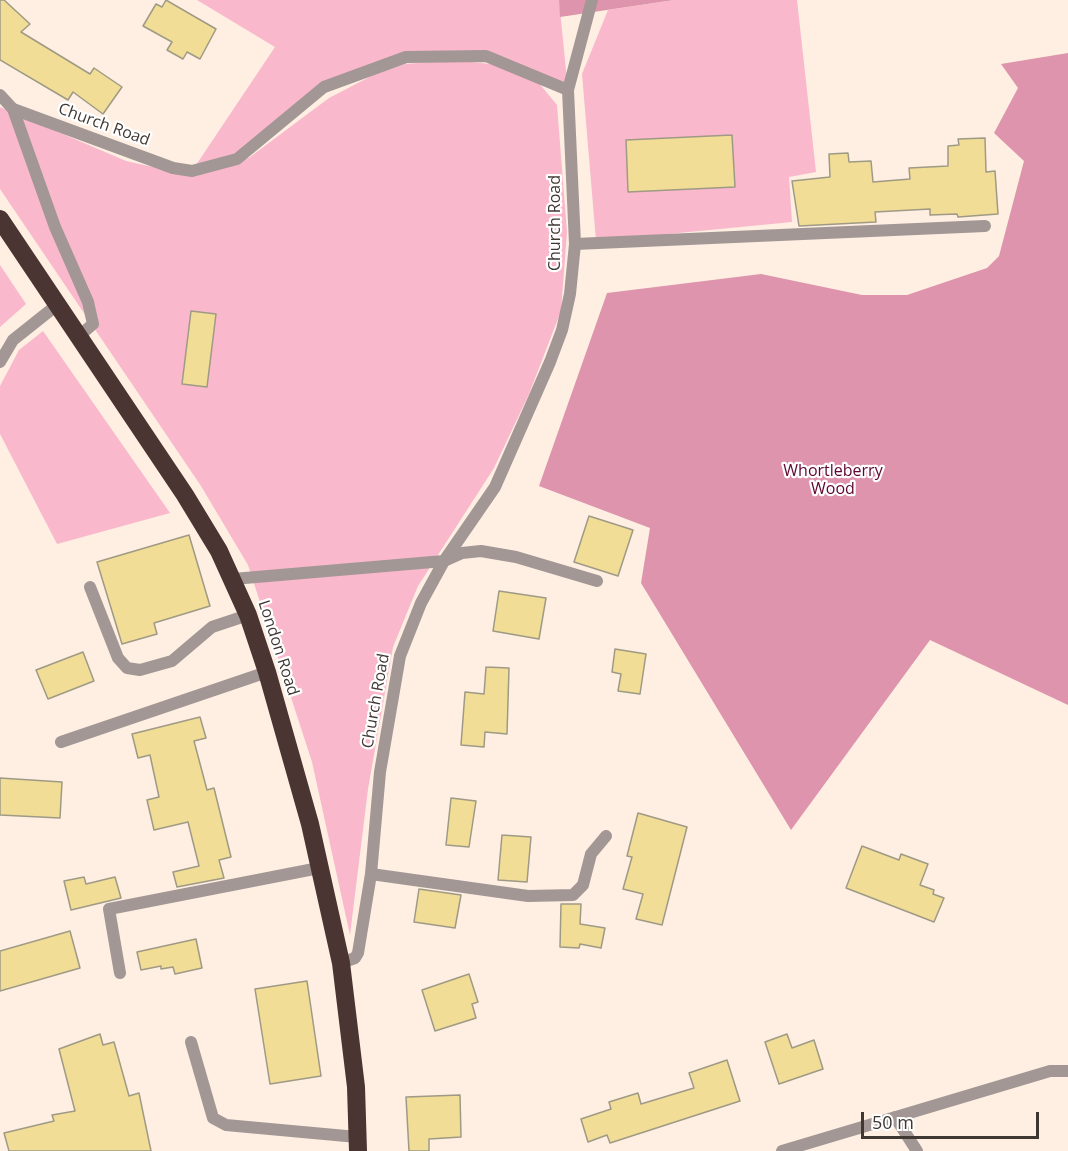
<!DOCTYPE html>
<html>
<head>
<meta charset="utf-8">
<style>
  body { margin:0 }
  #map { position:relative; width:1068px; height:1151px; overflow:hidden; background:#feefe2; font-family:"Open Sans",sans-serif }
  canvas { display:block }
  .scale { position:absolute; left:861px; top:1112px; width:178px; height:27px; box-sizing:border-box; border:3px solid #3f3832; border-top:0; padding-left:8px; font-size:18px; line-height:21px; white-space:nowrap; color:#3f3832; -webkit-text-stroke:4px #fff; paint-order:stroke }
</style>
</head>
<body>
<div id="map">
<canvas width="1068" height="1151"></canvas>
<div class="scale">50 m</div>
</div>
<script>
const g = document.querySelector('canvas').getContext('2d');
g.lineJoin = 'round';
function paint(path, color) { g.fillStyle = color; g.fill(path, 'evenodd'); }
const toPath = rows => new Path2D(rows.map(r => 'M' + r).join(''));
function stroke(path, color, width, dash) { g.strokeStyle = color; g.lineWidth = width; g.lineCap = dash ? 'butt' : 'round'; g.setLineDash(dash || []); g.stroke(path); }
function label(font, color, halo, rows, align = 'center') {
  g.font = font + ' "Open Sans",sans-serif'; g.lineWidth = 4.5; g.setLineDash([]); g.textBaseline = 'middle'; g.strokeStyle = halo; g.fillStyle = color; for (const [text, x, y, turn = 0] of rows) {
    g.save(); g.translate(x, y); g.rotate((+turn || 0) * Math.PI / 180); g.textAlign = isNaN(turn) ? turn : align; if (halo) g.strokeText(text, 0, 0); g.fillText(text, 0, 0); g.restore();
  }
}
paint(toPath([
  [197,0,559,0,568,90,486,56,406,57,321,89,237,159,192,171,275,47],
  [674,0,797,0,816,172,789,177,792,222,596,241,582,74,608,10],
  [732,135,735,187,626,140],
  [453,60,499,65,538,82,557,105,567,232,561,311,529,394,494,468,418,586,393,647,368,789,350,935,312,762,248,565,201,486,0,189,0,107,126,161,193,176,235,165,250,157,329,98,379,72,405,64],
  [0,265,26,304,0,327],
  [43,331,170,513,57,544,0,434,0,386,19,350]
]), '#f9b8cc');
paint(toPath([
  [559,0,674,0,560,17],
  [1068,53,1068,705,930,640,791,830,641,583,650,528,539,486,607,293,761,274,862,295,907,295,987,268,999,256,1024,161,994,133,1018,88,1001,64]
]), '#dd94ac');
const building = toPath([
  [0,0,4,0,30,24,21,32,90,74,94,68,122,87,103,114,73,92,68,100,0,60,0,0],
  [166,0,216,29,200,59,187,52,183,59,167,50,172,42,143,26,156,4,162,7,166,0],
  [732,135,735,187,628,192,626,140,732,135],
  [985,138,986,172,995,171,998,214,958,217,957,214,930,215,930,209,875,212,876,222,799,226,792,181,830,177,829,154,848,153,849,162,871,161,873,182,910,179,909,168,948,166,948,146,959,145,958,139,985,138],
  [191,311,216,314,207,387,182,384,191,311],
  [589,516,633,530,618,576,574,562,589,516],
  [189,535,210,606,154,623,157,634,122,644,97,562,189,535],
  [499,591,546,598,539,639,493,631,499,591],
  [615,649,646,654,640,694,618,691,621,674,612,672,615,649],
  [83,652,94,681,48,699,36,670,83,652],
  [486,667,509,668,507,734,485,732,484,747,461,745,465,692,484,694,486,667],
  [200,717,206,738,194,741,207,790,214,788,231,857,219,860,224,878,177,887,173,872,199,866,188,822,154,830,147,800,159,797,150,755,138,758,132,734,200,717],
  [0,778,62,782,60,818,0,815,0,778],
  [451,798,476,801,469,847,446,845,451,798],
  [638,813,687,827,662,925,636,919,643,894,623,889,632,857,627,856,638,813],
  [502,835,531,837,527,882,498,880,502,835],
  [862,846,899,860,901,854,928,864,920,885,934,890,933,894,944,898,934,922,846,888,862,846],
  [84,877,86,884,115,877,121,898,71,910,64,881,84,877],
  [419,889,461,895,455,928,414,922,419,889],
  [561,904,581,904,580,924,605,928,601,948,580,944,579,948,560,947,561,904],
  [70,931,80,968,0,991,0,951,70,931],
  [196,939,202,968,175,974,173,967,161,969,161,966,141,970,137,952,196,939],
  [469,974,478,1002,472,1004,476,1018,435,1031,422,990,469,974],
  [307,981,321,1076,270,1084,255,989,307,981],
  [100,1034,103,1045,114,1042,129,1096,139,1093,151,1151,9,1151,4,1133,54,1121,52,1115,75,1111,59,1049,100,1034],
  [787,1034,792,1048,814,1040,823,1069,779,1084,765,1042,787,1034],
  [727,1060,740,1101,610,1143,607,1135,588,1142,581,1119,611,1109,609,1102,638,1093,641,1104,694,1088,689,1073,727,1060],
  [460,1095,461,1137,429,1139,429,1151,409,1151,406,1097,460,1095]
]);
paint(building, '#f1dd95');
stroke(building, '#9f9a85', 1.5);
stroke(toPath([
  [13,109,55,227,88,302,93,324,79,336],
  [575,244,985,226],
  [0,362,13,340,57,305],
  [444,561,462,553,481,551,516,557,597,581],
  [90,587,118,658,127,668,140,670,172,661,212,627,248,615],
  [61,742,267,672],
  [371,874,528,896,573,895,583,885,591,854,606,836],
  [120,973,109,909,319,868],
  [191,1042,213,1118,226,1125,357,1137]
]), '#a29795', 12);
stroke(toPath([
  [0,95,13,109,173,168,192,171,237,159,324,87,406,57,486,56,568,90],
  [233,579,444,561],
  [341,963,355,958,358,953,371,874,380,772,400,656,421,603,444,561,495,487,550,362,562,330,570,294,575,244,568,90,592,0],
  [895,1117,917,1151],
  [782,1151,1050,1071,1068,1071]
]), '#a29795', 12);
stroke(toPath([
  [0,219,185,495,219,551,248,615,267,672,310,824,341,963,356,1087,358,1151]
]), '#4a3532', 18);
label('16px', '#3f3832', '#fff', [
  ["Church Road",104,125,20],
  ["Church Road",555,223,-90],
  ["London Road",278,648,72],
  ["Church Road",376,701,-80]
]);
label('16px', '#5e0431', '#fff', [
  ["Whortleberry",833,471],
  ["Wood",833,489]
]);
</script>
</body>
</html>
